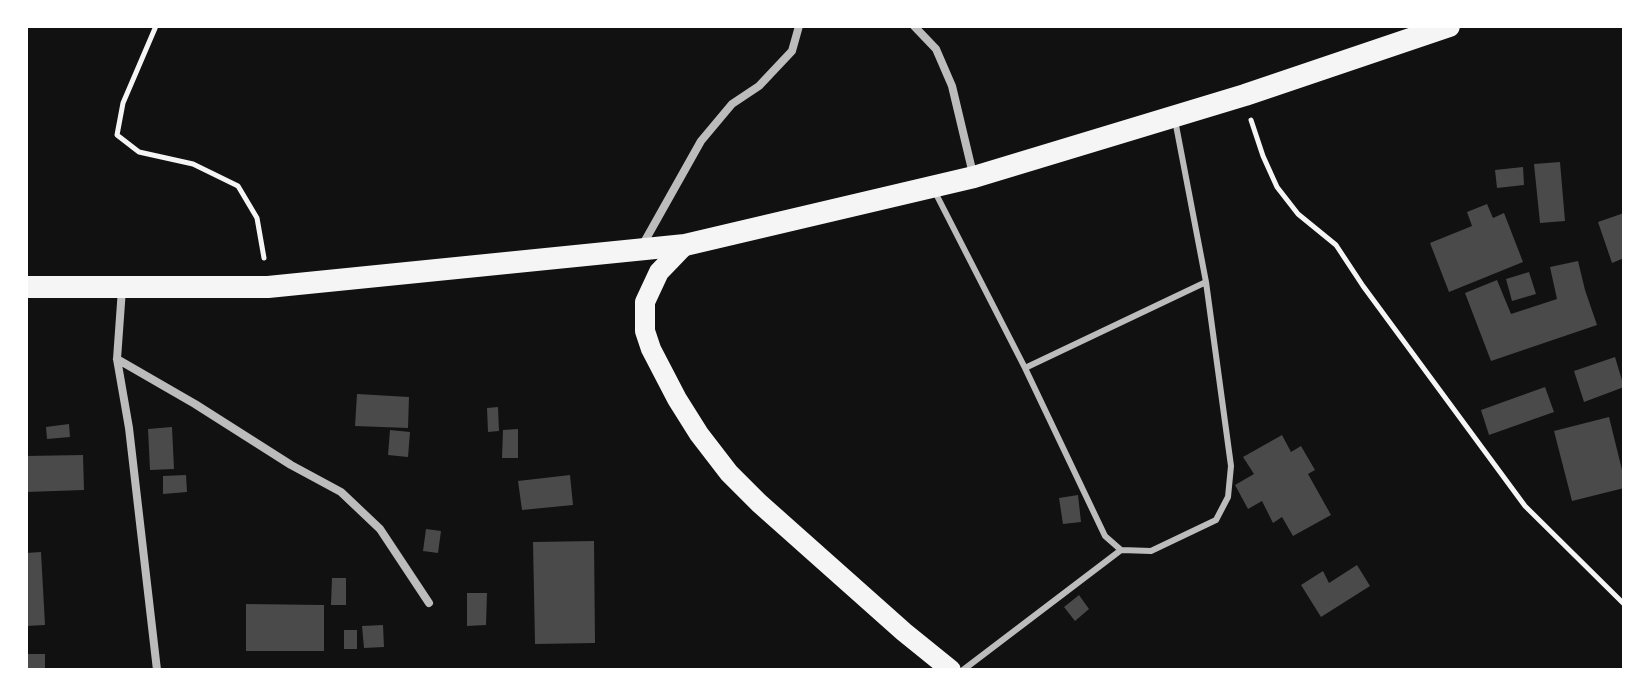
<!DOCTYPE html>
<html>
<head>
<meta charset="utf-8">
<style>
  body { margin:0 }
  #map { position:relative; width:1650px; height:696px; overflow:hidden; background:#111; font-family:"Nunito Sans",sans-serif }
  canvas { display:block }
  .frame { position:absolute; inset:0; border:28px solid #fff; pointer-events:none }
</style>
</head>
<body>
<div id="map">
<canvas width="1650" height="696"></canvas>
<div class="frame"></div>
</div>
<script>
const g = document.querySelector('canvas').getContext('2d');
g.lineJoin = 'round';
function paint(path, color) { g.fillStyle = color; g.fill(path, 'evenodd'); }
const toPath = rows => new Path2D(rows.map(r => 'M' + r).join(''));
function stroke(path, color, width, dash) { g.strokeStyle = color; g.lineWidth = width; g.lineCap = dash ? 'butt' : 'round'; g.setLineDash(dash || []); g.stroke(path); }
paint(toPath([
  [1560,162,1565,221,1540,223,1534,164],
  [1523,167,1524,185,1497,188,1495,170],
  [1487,204,1493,218,1504,213,1523,262,1449,292,1430,243,1472,226,1467,212],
  [1624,213,1624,258,1612,263,1598,222],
  [1578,261,1585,290,1597,325,1491,361,1465,293,1497,280,1511,314,1557,299,1550,267],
  [1529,272,1536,294,1512,301,1506,279],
  [1615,357,1624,387,1584,402,1574,371],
  [1545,387,1554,412,1489,435,1481,410],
  [357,394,409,397,408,428,355,426],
  [498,407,499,431,488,432,487,408],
  [1609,417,1624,478,1624,488,1572,501,1554,431],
  [69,424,70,437,47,439,46,427],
  [172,427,174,469,150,470,148,429],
  [518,429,518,458,502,458,503,430],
  [390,430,410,432,408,457,388,455],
  [1282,435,1291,452,1301,446,1315,470,1308,474,1331,515,1293,536,1282,517,1273,523,1262,501,1248,509,1235,485,1254,474,1243,457],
  [83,455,84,490,26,492,26,456],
  [186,475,187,492,163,494,163,476],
  [570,475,573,505,522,510,518,481],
  [1078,495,1081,522,1063,524,1059,498],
  [426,529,441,531,438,553,423,551],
  [594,541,595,643,535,644,533,542],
  [41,552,45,625,26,626,26,553],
  [1357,565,1370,586,1321,617,1301,585,1323,571,1329,583],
  [332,578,346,578,346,605,331,605],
  [467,593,487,593,486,625,467,626],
  [1079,595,1089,609,1075,621,1064,607],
  [246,604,324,605,324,651,246,651],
  [383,625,384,647,364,648,362,626],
  [344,630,357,630,357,649,344,649],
  [27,654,45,654,45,670,28,670]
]), '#4a4a4a');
stroke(toPath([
  [156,26,123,103,117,135,139,152,193,164,238,186,257,218,264,258],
  [1251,120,1263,156,1277,187,1298,214,1336,245,1363,286,1525,506,1624,604]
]), '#f5f5f5', 5);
stroke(toPath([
  [934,190,1025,368,1105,536,1121,550,1151,551,1216,520,1228,497,1231,466,1206,282,1175,120],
  [1025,368,1206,282],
  [963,670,1121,550]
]), '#bcbcbc', 6);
stroke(toPath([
  [914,26,936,49,952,86,973,174],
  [642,246,701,141,732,104,759,86,792,51,799,26],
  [122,289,117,359,129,428,157,670],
  [117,359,195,404,291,465,341,492,380,529,429,603]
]), '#bcbcbc', 8);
stroke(toPath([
  [685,245,659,272,645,302,645,331,651,349,677,399,699,434,729,473,759,503,904,632,951,670]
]), '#f5f5f5', 20);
stroke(toPath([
  [26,287,268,287,685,245,974,177,1245,95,1449,26]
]), '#f5f5f5', 22);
</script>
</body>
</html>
